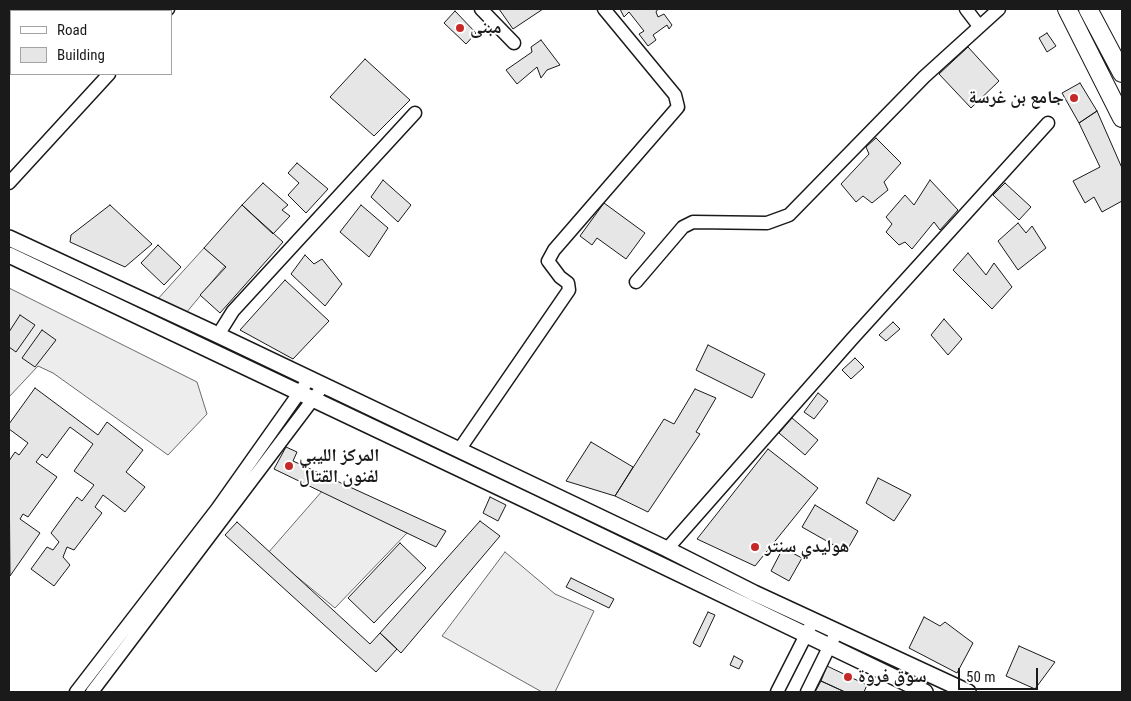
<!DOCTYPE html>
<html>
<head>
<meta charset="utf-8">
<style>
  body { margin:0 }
  #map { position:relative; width:1131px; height:701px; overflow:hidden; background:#fff; font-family:"Roboto Condensed",sans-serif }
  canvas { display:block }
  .frame { position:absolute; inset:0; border:10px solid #1a1a1a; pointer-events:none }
  .legend { position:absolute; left:10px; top:10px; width:162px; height:65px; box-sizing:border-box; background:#fff; border:1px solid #a3a3a3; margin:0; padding:6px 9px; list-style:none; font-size:15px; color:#1a1a1a }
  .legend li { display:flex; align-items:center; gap:10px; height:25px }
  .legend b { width:25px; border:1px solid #a3a3a3 }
  .scale { position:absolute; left:958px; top:668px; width:80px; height:22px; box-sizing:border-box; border:2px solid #1a1a1a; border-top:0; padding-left:6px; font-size:15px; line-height:18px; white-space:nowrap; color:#1a1a1a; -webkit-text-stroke:4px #fff; paint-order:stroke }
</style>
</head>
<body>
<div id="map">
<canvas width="1131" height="701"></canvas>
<div class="frame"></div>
<ul class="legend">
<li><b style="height:6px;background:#fff"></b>Road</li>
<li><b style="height:14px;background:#e6e6e6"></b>Building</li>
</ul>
<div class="scale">50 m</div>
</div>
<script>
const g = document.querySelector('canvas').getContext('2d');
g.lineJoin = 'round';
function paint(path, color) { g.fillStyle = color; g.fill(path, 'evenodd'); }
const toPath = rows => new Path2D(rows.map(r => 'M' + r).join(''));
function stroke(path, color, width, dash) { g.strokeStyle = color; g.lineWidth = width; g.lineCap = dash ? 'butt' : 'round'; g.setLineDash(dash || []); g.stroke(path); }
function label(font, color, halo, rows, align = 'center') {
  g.font = font + ' "Roboto Condensed","Noto Naskh Arabic",sans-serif'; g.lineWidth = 4; g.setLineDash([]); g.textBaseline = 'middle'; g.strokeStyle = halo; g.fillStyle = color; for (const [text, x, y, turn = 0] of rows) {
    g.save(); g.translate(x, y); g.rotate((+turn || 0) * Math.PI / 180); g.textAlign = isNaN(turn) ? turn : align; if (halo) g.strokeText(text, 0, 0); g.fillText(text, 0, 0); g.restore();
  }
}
const built = toPath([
  [204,248,225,266,186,313,156,301,204,248],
  [9,288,197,382,207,414,168,455,53,373,38,366,9,397,9,288],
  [323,490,407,533,335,608,268,553,323,490],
  [505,552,555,594,594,611,555,692,542,692,442,636,505,552]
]);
paint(built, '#ededed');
stroke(built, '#6a6a6a', 1);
const building = toPath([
  [56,9,87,9,85,11,59,11,56,9],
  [499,9,543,9,513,29,499,9],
  [620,9,658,9,656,12,658,17,664,14,672,25,669,29,667,25,653,35,656,40,648,46,639,34,644,31,629,12,624,17,620,9],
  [455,11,476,33,466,44,444,23,455,11],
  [1047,33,1056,46,1047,52,1039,38,1047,33],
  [541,40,560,65,547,70,541,78,537,67,517,84,506,70,532,52,531,47,541,40],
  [968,47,999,81,971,108,939,74,968,47],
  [365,59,410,100,374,136,330,97,365,59],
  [1080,83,1097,111,1079,123,1062,93,1080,83],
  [1097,111,1122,168,1122,201,1102,212,1094,197,1085,203,1073,181,1100,167,1079,123,1097,111],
  [876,138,901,163,884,182,888,190,872,203,863,196,856,202,841,184,869,154,866,147,876,138],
  [297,163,328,189,306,213,288,195,299,183,288,173,297,163],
  [383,180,411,205,398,222,371,197,383,180],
  [930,180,958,210,940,230,934,222,912,249,905,242,899,245,886,232,892,224,886,217,905,195,914,205,930,180],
  [263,183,288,205,282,210,290,216,273,234,242,205,263,183],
  [1005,183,1031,207,1019,220,993,195,1005,183],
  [604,203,645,233,626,259,597,238,592,245,580,236,604,203],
  [110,205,152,244,125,267,70,242,71,235,110,205],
  [242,205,283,242,220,313,200,295,226,267,204,248,242,205],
  [361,205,388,228,369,257,340,232,361,205],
  [1018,223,1026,233,1032,226,1046,248,1018,270,998,241,1018,223],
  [158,245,181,267,164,285,141,263,158,245],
  [968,253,986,275,994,263,1012,287,992,309,953,270,968,253],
  [305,255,314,264,322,259,342,284,325,306,291,274,305,255],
  [285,280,329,321,293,359,240,330,285,280],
  [20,315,35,325,16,352,9,347,9,332,20,315],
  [944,319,962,339,948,355,931,335,944,319],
  [893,322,900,329,886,341,879,335,893,322],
  [42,330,56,340,35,367,22,358,42,330],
  [708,345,765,374,752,398,696,370,708,345],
  [855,358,864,367,851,379,842,370,855,358],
  [35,388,98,435,107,422,143,450,126,472,145,487,125,512,103,495,95,507,102,513,74,550,67,547,63,557,70,565,54,586,31,569,47,547,53,550,59,542,51,533,77,497,82,501,94,485,74,471,93,444,70,427,47,458,42,454,36,462,57,477,28,517,23,514,20,519,40,533,10,576,9,461,15,452,19,455,28,443,9,429,9,424,35,388],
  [695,389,716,398,696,432,700,434,648,512,615,496,664,419,674,424,695,389],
  [818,393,828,401,814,419,804,412,818,393],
  [792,418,818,440,805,455,779,433,792,418],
  [591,442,633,467,615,496,566,481,591,442],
  [286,447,297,452,293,461,446,531,436,547,274,469,286,447],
  [768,449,818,488,755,566,697,539,768,449],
  [878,478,911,495,894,521,866,503,878,478],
  [490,497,506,505,498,521,483,513,490,497],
  [815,505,858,531,846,552,802,527,815,505],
  [480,521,500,536,401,653,380,633,480,521],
  [237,522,370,644,380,633,397,649,376,672,225,535,237,522],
  [400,543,426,568,374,623,348,598,400,543],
  [783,548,802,558,789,581,771,571,783,548],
  [571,578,614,599,609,608,566,587,571,578],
  [708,612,715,615,700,647,693,643,708,612],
  [924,617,940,626,945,622,973,643,957,673,909,648,924,617],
  [1019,646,1055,662,1035,689,1006,676,1019,646],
  [734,656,743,661,739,669,730,665,734,656],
  [827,666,867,685,864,692,845,692,821,681,827,666],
  [821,681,845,692,815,692,821,681]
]);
paint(building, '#e6e6e6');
stroke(building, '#1a1a1a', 1);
const minor = toPath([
  [481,9,514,43],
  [966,9,979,26],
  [9,10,10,9],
  [165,11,168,9],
  [9,183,109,74],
  [636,282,683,227,693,222,767,223,789,215,924,77,999,9],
  [218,335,233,311,415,113],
  [459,450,569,290,568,283,560,277,548,261,554,250,678,107,675,95,604,9],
  [667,549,852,339,1048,123],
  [76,692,217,509,309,379],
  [92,692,323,386],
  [777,692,810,627],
  [807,692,837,631]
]);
const major = toPath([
  [9,238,218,335,667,549,754,593,968,692],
  [9,255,530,502,925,692]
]);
const highway = toPath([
  [1067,9,1122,118],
  [1088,9,1122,73]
]);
stroke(minor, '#1a1a1a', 15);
stroke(major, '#1a1a1a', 18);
stroke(highway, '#1a1a1a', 20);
stroke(minor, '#fff', 12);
stroke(major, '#fff', 15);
stroke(highway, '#fff', 18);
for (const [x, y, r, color] of [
  [460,28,5,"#c62828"],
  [1074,98,5,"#c62828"],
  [289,466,5,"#c62828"],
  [755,547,5,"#c62828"],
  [848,677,5,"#c62828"]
]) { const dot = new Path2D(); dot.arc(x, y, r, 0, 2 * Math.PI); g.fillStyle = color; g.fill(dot); stroke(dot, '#fff', 2); }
label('bold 18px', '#1a1a1a', '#fff', [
  ["مبنى",470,28],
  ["جامع بن غرسة",1064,98,"right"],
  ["المركز الليبي",299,456],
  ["لفنون القتال",299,477],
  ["هوليدي سنتر",765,547],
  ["سوق فروة",858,677]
], 'left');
</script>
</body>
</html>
